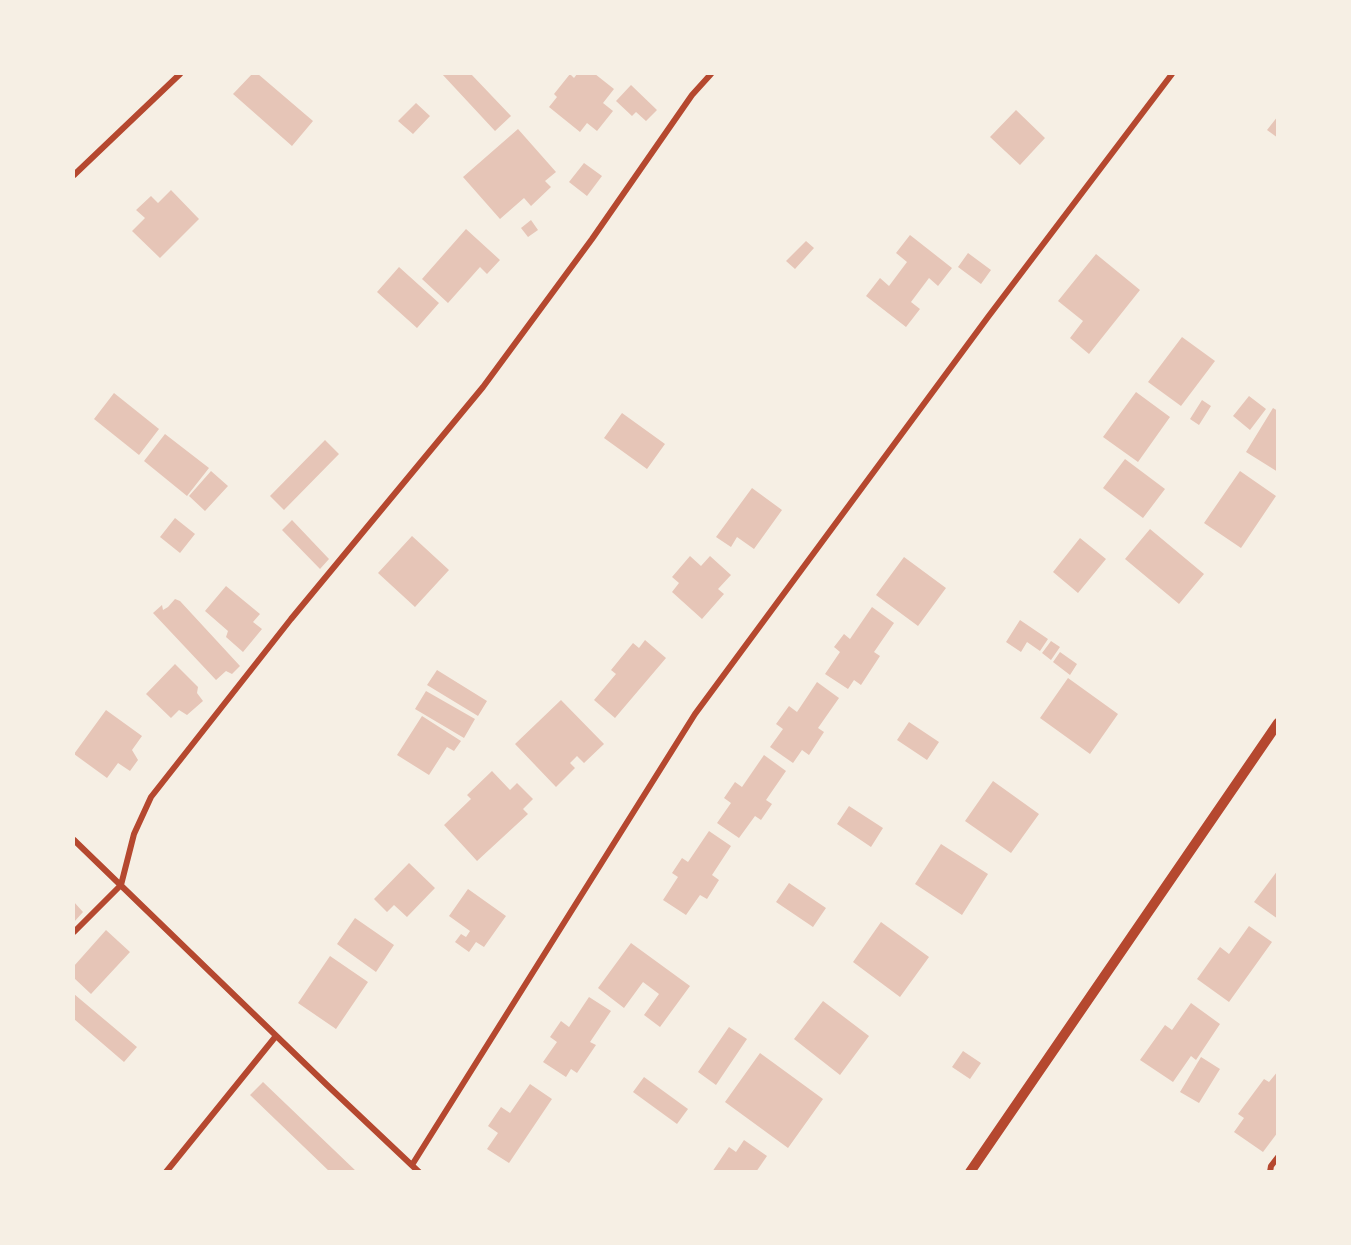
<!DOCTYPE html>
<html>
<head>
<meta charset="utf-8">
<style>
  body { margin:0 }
  #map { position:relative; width:1351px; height:1245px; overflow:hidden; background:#f6efe4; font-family:Raleway,sans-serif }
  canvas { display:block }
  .frame { position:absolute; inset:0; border:75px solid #f6efe4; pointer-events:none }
</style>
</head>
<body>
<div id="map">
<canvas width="1351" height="1245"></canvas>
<div class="frame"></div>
</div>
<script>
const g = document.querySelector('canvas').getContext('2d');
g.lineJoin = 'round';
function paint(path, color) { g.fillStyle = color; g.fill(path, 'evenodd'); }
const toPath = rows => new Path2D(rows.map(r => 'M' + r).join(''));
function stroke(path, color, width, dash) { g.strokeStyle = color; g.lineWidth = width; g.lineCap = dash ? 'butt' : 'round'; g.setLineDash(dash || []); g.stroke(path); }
paint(toPath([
  [252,74,258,74,313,121,292,146,233,94],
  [442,74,471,74,511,116,495,131],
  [570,74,574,78,577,74,595,74,614,89,603,103,613,111,597,131,587,123,580,132,549,107,557,97,554,94],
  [631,85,657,110,646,121,636,112,632,116,616,101],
  [416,103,430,116,413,134,398,121],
  [1016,110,1045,138,1020,165,990,137],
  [1278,116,1278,138,1267,130],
  [518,129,556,172,545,181,551,187,531,206,524,198,500,219,463,177],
  [584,163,602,176,587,196,569,182],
  [171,190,199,219,160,258,132,231,145,218,136,210,151,196,158,203],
  [531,220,538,230,528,237,521,228],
  [466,229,500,260,487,274,480,267,448,303,422,279],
  [910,235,952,268,938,286,929,278,911,302,920,309,906,327,866,296,880,278,889,286,907,262,896,253],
  [806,241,814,248,795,269,786,261],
  [968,253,991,270,981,284,958,267],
  [1096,254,1140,290,1089,354,1070,338,1083,321,1058,301],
  [399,267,439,303,417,328,377,292],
  [1182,337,1215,361,1181,406,1148,382],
  [1136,392,1170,417,1138,462,1103,437],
  [114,393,159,429,139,455,94,419],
  [1249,396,1266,409,1250,430,1233,416],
  [1202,400,1211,406,1199,425,1190,419],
  [1273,408,1278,411,1278,472,1246,452],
  [622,413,665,444,647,469,604,438],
  [165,434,209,468,187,496,144,461],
  [325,440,339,454,284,510,270,496],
  [1125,459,1165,489,1143,518,1103,488],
  [211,471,228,486,205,511,189,496],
  [1240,471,1276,496,1241,548,1204,523],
  [752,488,782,510,754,549,737,537,731,547,716,537],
  [175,518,195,534,180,553,160,537],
  [292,520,329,559,320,569,282,530],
  [1150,529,1204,574,1179,604,1125,559],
  [412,536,449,570,415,607,378,573],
  [1080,538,1106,559,1078,593,1053,572],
  [690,556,701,566,710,556,731,575,718,589,724,594,702,619,672,592,679,583,672,577],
  [904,557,946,588,918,626,876,595],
  [226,586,260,614,253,622,262,629,243,652,226,637,228,631,205,611],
  [175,599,180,601,240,666,232,674,226,671,216,680,153,613,162,605,163,610,168,607],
  [872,607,894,623,874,652,880,656,861,685,854,680,848,689,825,674,840,652,834,647,844,634,850,639],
  [1020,620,1048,639,1040,651,1027,642,1021,652,1006,642],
  [645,640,666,658,615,718,594,700,616,674,611,670,633,643,639,648],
  [1051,641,1060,647,1051,660,1042,653],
  [1060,652,1077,664,1070,675,1053,662],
  [175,664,198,687,197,693,203,701,187,715,179,710,171,718,146,694],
  [437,670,487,701,478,716,427,685],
  [1068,678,1118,714,1090,754,1040,718],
  [817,682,839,698,818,728,824,732,809,755,802,750,793,763,770,747,783,729,776,724,789,706,797,712],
  [426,691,475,719,464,738,415,709],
  [561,700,604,744,584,763,577,756,570,763,575,768,556,787,515,744],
  [106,710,142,736,132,750,138,760,130,771,118,763,107,778,74,754],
  [422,716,461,741,454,751,447,747,429,775,397,755],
  [909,722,939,742,927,760,897,740],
  [764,755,786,771,766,800,772,804,761,820,755,816,739,838,717,823,731,803,724,798,735,782,742,787],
  [492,771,510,790,517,783,533,799,523,809,528,814,477,861,444,825,471,799,467,795],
  [993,781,1039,814,1011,853,965,821],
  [849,806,883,828,871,847,837,824],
  [709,831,731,846,712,875,719,880,707,899,700,895,686,915,663,900,678,877,672,873,682,858,688,862],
  [941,844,988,874,962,915,915,884],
  [409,863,435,888,407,917,394,905,387,912,374,899],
  [1278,870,1278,919,1254,902],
  [789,883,826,908,813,927,776,902],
  [468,889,506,916,484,947,476,942,469,952,455,942,461,934,466,937,470,931,449,916],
  [74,902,83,912,74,922],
  [355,918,394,945,376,972,337,944],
  [881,922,929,957,900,997,853,962],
  [1249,926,1272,942,1229,1002,1197,979,1220,947,1229,954],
  [106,930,130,952,91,994,74,978,74,966],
  [631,943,690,986,660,1027,644,1015,659,994,643,982,624,1008,598,988],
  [330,956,368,982,336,1029,298,1003],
  [74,994,137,1047,124,1062,74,1019],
  [589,997,611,1011,590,1042,596,1045,577,1073,571,1069,566,1077,543,1062,557,1042,550,1037,561,1021,569,1027],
  [823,1001,869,1036,840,1075,794,1039],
  [1191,1003,1220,1024,1196,1060,1191,1056,1173,1082,1140,1060,1165,1025,1172,1030],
  [729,1027,747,1039,716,1085,698,1072],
  [963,1051,981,1063,970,1079,952,1067],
  [760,1053,823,1099,788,1148,725,1102],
  [1201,1057,1220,1069,1199,1103,1180,1092],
  [1278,1071,1278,1132,1263,1152,1234,1132,1244,1118,1238,1114,1264,1079,1269,1082],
  [644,1077,688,1109,677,1124,633,1092],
  [263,1082,357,1172,330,1172,250,1095],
  [530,1084,552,1099,509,1163,487,1149,498,1133,488,1126,501,1107,510,1113],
  [744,1140,767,1156,756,1172,712,1172,729,1147,736,1152]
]), '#e6c5b7');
stroke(toPath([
  [74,175,180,74],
  [74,840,327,1085,419,1172],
  [74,932,121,885,134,834,151,797,291,619,483,387,592,239,692,95,711,74],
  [412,1165,695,714,988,317,1172,74],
  [166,1172,276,1036],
  [1270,1172,1271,1166,1278,1157]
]), '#b5482f', 6);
stroke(toPath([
  [970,1172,1278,723]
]), '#b5482f', 10);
</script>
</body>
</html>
